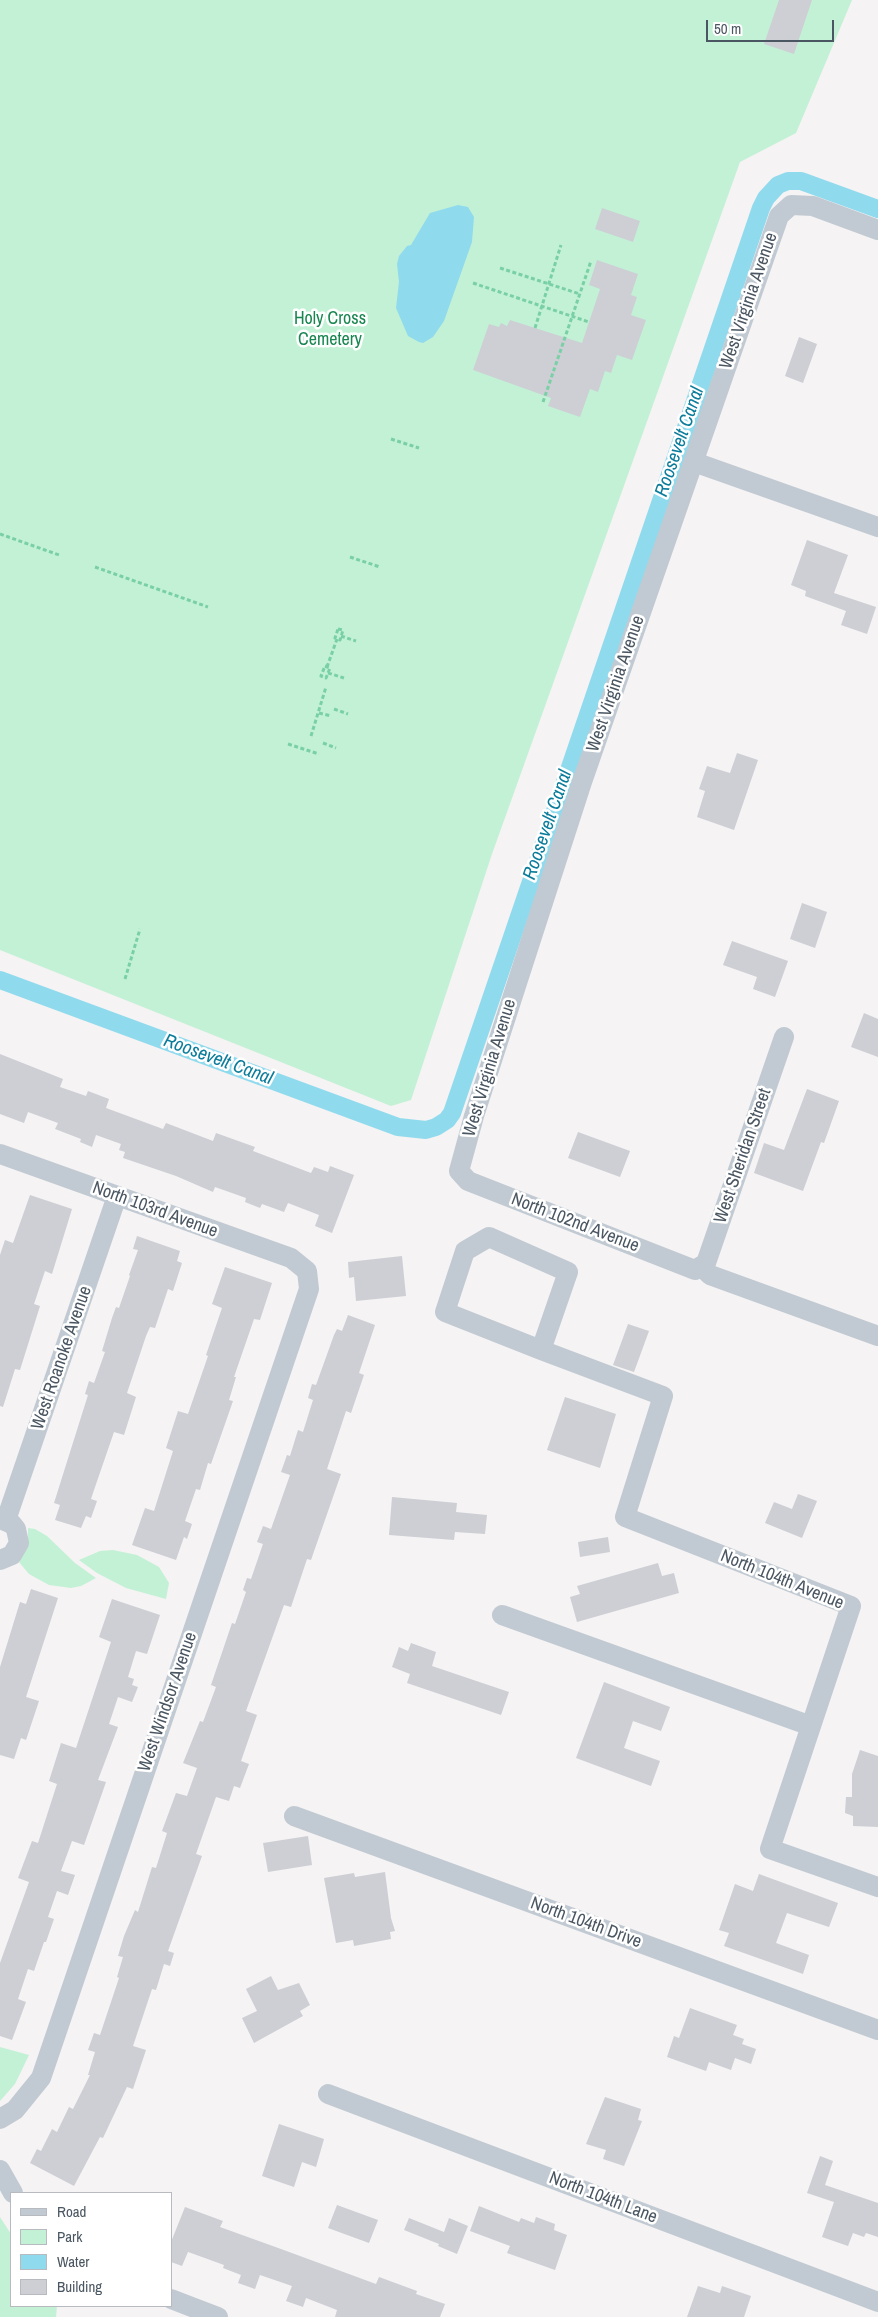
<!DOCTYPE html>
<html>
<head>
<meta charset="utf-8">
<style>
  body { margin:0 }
  #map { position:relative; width:878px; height:2317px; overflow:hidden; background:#f5f3f3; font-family:"Archivo Narrow",sans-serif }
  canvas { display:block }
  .legend { position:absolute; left:10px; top:2192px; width:162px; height:115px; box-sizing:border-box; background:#fff; border:1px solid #b7bbc0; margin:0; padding:6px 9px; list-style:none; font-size:15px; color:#4a5661 }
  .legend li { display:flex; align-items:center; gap:10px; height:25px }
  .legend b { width:25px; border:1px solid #b7bbc0 }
  .scale { position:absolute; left:706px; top:20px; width:128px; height:22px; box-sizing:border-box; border:2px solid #4a5661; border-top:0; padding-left:6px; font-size:15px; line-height:18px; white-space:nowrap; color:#4a5661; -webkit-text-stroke:4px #fff; paint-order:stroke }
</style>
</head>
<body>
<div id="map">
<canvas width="878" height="2317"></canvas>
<ul class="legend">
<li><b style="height:6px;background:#c1cad2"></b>Road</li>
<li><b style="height:14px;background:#c3f1d5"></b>Park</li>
<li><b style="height:14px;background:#90daee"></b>Water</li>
<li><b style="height:14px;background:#cdcfd5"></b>Building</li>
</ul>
<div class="scale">50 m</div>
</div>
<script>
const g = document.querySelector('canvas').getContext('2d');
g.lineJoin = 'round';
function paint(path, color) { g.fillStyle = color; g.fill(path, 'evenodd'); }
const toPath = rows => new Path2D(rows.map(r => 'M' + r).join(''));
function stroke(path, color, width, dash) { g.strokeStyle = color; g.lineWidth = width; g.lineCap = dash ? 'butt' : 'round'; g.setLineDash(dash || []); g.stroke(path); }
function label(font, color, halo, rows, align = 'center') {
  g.font = font + ' "Archivo Narrow",sans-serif'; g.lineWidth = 5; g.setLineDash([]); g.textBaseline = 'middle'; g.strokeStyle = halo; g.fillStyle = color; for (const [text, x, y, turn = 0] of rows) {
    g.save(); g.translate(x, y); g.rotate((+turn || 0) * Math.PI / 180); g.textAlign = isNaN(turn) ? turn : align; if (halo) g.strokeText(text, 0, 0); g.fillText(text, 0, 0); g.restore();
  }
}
paint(toPath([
  [0,0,852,0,796,133,740,162,492,854,411,1100,391,1106,0,950],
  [28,1528,35,1529,47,1536,75,1563,96,1578,81,1586,71,1588,49,1585,29,1574,19,1562,28,1545],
  [113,1550,137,1555,159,1567,169,1583,166,1599,126,1588,97,1573,79,1560,100,1551],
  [0,2047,29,2055,15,2084,0,2101],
  [0,2217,11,2234,11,2306,57,2306,56,2317,0,2317]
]), '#c3f1d5');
paint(toPath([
  [458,205,468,207,474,217,472,242,444,321,433,337,423,343,419,342,408,336,396,308,399,282,397,264,399,256,407,246,411,245,430,213]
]), '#90daee');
stroke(toPath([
  [0,980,398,1127,426,1130,436,1127,447,1120,452,1113,761,208,766,198,778,185,788,181,801,181,878,209]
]), '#90daee', 18);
paint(toPath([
  [779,0,812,0,794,54,764,44],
  [602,208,640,221,633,242,595,229],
  [597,260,638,274,631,295,637,297,631,315,646,320,632,360,617,355,611,373,605,371,598,392,590,389,580,417,548,406,551,398,473,370,489,324,499,327,501,323,507,326,510,320,582,343,600,289,589,285],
  [799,337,817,344,803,383,785,376],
  [807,540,848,555,834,593,876,607,867,634,841,625,846,611,805,596,806,591,791,585],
  [737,753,758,760,734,830,697,817,705,791,699,789,707,766,730,773],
  [802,903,827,912,815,948,790,939],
  [732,941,788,961,775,997,753,989,757,977,723,965],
  [864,1013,878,1019,878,1057,851,1047],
  [0,1054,63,1079,60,1087,86,1096,88,1091,109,1099,106,1108,163,1129,166,1123,213,1141,216,1133,255,1147,253,1151,311,1173,314,1167,328,1172,330,1166,354,1175,332,1233,315,1226,319,1215,288,1203,284,1212,262,1204,260,1208,245,1202,246,1198,215,1187,213,1192,176,1176,123,1158,125,1152,119,1150,121,1144,96,1135,92,1147,80,1142,81,1139,55,1129,58,1123,28,1112,24,1123,0,1114],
  [807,1089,839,1101,824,1143,821,1142,803,1191,754,1173,764,1143,784,1150],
  [578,1132,630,1151,620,1177,568,1158],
  [30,1195,72,1209,52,1274,45,1271,34,1304,40,1306,20,1370,15,1369,3,1407,0,1406,0,1255,5,1240,13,1243],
  [137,1236,180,1251,177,1261,182,1263,173,1291,168,1289,155,1328,150,1327,146,1336,127,1393,136,1397,124,1435,114,1432,94,1490,91,1499,97,1501,91,1518,86,1516,81,1528,55,1520,60,1505,54,1503,88,1395,85,1394,89,1381,94,1383,105,1352,102,1351,112,1318,116,1307,119,1308,130,1276,129,1275,138,1250,133,1249],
  [402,1256,406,1296,356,1301,354,1277,349,1278,348,1262],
  [225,1267,272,1283,260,1320,254,1319,234,1377,236,1377,229,1400,233,1401,211,1464,208,1463,200,1490,196,1489,185,1521,192,1524,187,1539,184,1537,176,1560,132,1545,145,1508,154,1511,173,1451,166,1448,178,1411,188,1414,208,1356,206,1355,222,1308,212,1304],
  [348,1315,375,1325,359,1373,364,1375,351,1413,346,1411,327,1469,341,1474,311,1560,307,1559,291,1607,284,1605,246,1711,257,1715,241,1761,249,1764,240,1788,234,1786,229,1801,216,1797,196,1854,202,1856,168,1951,174,1953,170,1966,164,1964,156,1990,152,1989,133,2046,146,2050,133,2089,127,2087,103,2138,100,2137,74,2186,30,2163,37,2149,41,2151,52,2129,57,2132,69,2107,73,2109,90,2075,88,2075,95,2052,88,2050,94,2033,100,2035,119,1978,117,1977,123,1957,118,1956,124,1936,135,1910,138,1912,152,1867,156,1868,167,1833,162,1831,176,1793,187,1796,197,1768,183,1763,200,1721,203,1722,216,1687,211,1685,232,1623,235,1624,246,1592,243,1590,247,1578,251,1579,263,1544,257,1542,263,1526,271,1529,290,1475,281,1472,287,1455,290,1456,298,1430,303,1432,313,1400,308,1398,312,1384,316,1385,334,1335,337,1329,342,1331],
  [628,1324,649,1331,634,1372,613,1365],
  [565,1397,616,1414,600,1468,547,1450],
  [798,1494,817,1501,802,1538,765,1523,774,1502,792,1509],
  [392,1497,457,1503,456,1512,487,1515,485,1534,455,1532,454,1540,389,1535],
  [608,1537,610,1552,580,1557,578,1542],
  [658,1563,662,1576,674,1573,679,1593,577,1622,570,1597,580,1594,577,1586],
  [31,1589,58,1598,26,1697,39,1701,26,1740,21,1738,14,1759,0,1755,0,1667,20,1602,26,1604],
  [112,1599,160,1615,147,1654,136,1651,128,1677,134,1679,132,1685,138,1687,132,1702,118,1697,109,1724,118,1727,98,1780,106,1782,84,1845,72,1841,61,1871,75,1875,68,1895,57,1891,48,1917,54,1919,46,1942,44,1942,34,1971,28,1969,18,1999,26,2002,12,2040,0,2036,0,1963,29,1882,18,1878,32,1841,38,1843,57,1784,49,1781,61,1743,76,1748,111,1642,99,1637],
  [411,1643,436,1652,432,1666,509,1692,501,1715,407,1683,410,1674,392,1667,399,1647,408,1651],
  [604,1682,670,1707,661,1731,633,1721,624,1748,660,1761,651,1786,576,1758],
  [860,1750,878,1756,878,1827,853,1826,853,1816,845,1813,846,1797,852,1797,852,1774],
  [308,1836,312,1865,268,1872,263,1843],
  [385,1872,391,1918,395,1931,390,1932,391,1939,354,1946,353,1940,336,1943,324,1878,354,1873,355,1877],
  [759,1874,838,1903,829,1927,787,1913,776,1943,809,1955,803,1974,724,1946,729,1933,719,1930,735,1884,753,1891],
  [271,1976,278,1990,299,1983,310,2005,300,2011,303,2016,254,2043,242,2018,257,2011,246,1989],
  [690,2008,737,2025,733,2035,744,2039,742,2044,756,2049,751,2064,735,2058,731,2070,709,2062,706,2071,667,2057,674,2036,679,2038],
  [605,2097,641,2109,638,2120,642,2121,624,2166,603,2159,606,2150,586,2144],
  [279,2124,324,2139,316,2167,302,2162,294,2187,262,2176],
  [820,2156,833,2161,825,2185,878,2203,878,2237,866,2233,864,2237,853,2233,848,2246,822,2237,834,2202,807,2193],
  [337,2205,378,2220,369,2243,328,2228],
  [479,2206,519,2222,521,2218,534,2223,536,2217,555,2224,554,2230,567,2235,555,2270,507,2253,510,2246,470,2231],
  [185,2207,223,2221,220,2227,281,2249,376,2284,379,2277,417,2291,416,2294,445,2304,440,2317,335,2317,337,2310,306,2298,303,2307,286,2301,292,2286,260,2275,255,2289,238,2283,241,2275,223,2268,224,2265,191,2253,188,2252,182,2266,171,2262,171,2242],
  [409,2218,444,2232,449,2218,468,2226,457,2254,438,2246,439,2244,404,2230],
  [698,2286,720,2293,722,2286,751,2296,744,2317,687,2317]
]), '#cdcfd5');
stroke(toPath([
  [500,268,580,294],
  [473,283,589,322],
  [535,328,561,245],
  [543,402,591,261],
  [391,439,419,448],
  [0,534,59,555],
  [350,557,380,567],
  [95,567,208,607],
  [338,629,343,630,340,640,335,638,338,629],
  [341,636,356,641],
  [325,666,330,668,326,678,321,676,325,666],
  [327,667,337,639],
  [328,673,344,678],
  [334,709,348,714],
  [319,713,331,716],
  [311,736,326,687],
  [323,743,336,748],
  [288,744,319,754],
  [125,979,140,929]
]), '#7ad0a6', 3, [4, 2.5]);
stroke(toPath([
  [694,462,878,527],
  [784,1037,706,1263,695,1270,468,1181,459,1171,474,1116,582,782,779,216,791,205,813,206,878,230],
  [0,1154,291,1258,307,1271,309,1289,41,2078,15,2110,0,2119],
  [701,1266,710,1275,878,1336],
  [541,1350,568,1272,489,1237,465,1251,445,1312,541,1350,663,1396,625,1517,851,1606,770,1849,878,1887],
  [0,1519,12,1524,16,1529,19,1543,12,1555,0,1560],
  [6,1520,117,1196],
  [502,1615,811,1726],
  [294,1816,878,2030],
  [328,2094,878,2302],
  [0,2170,13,2193],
  [171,2299,218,2317]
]), '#c1cad2', 20);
label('18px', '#4a5661', '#fff', [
  ["West Virginia Avenue",749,301,-71],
  ["West Virginia Avenue",616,684,-71],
  ["West Virginia Avenue",490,1068,-73],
  ["West Sheridan Street",743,1156,-71],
  ["North 103rd Avenue",155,1210,20],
  ["North 102nd Avenue",575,1223,21],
  ["West Roanoke Avenue",62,1358,-71],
  ["North 104th Avenue",782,1580,22],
  ["West Windsor Avenue",168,1702,-71],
  ["North 104th Drive",586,1923,20],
  ["North 104th Lane",603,2198,21]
]);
label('18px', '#17864f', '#fff', [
  ["Holy Cross",330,319],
  ["Cemetery",330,340]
]);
label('italic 19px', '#0c7c9b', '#fff', [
  ["Roosevelt Canal",680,442,-71],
  ["Roosevelt Canal",548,825,-71],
  ["Roosevelt Canal",218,1060,20]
]);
</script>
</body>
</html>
